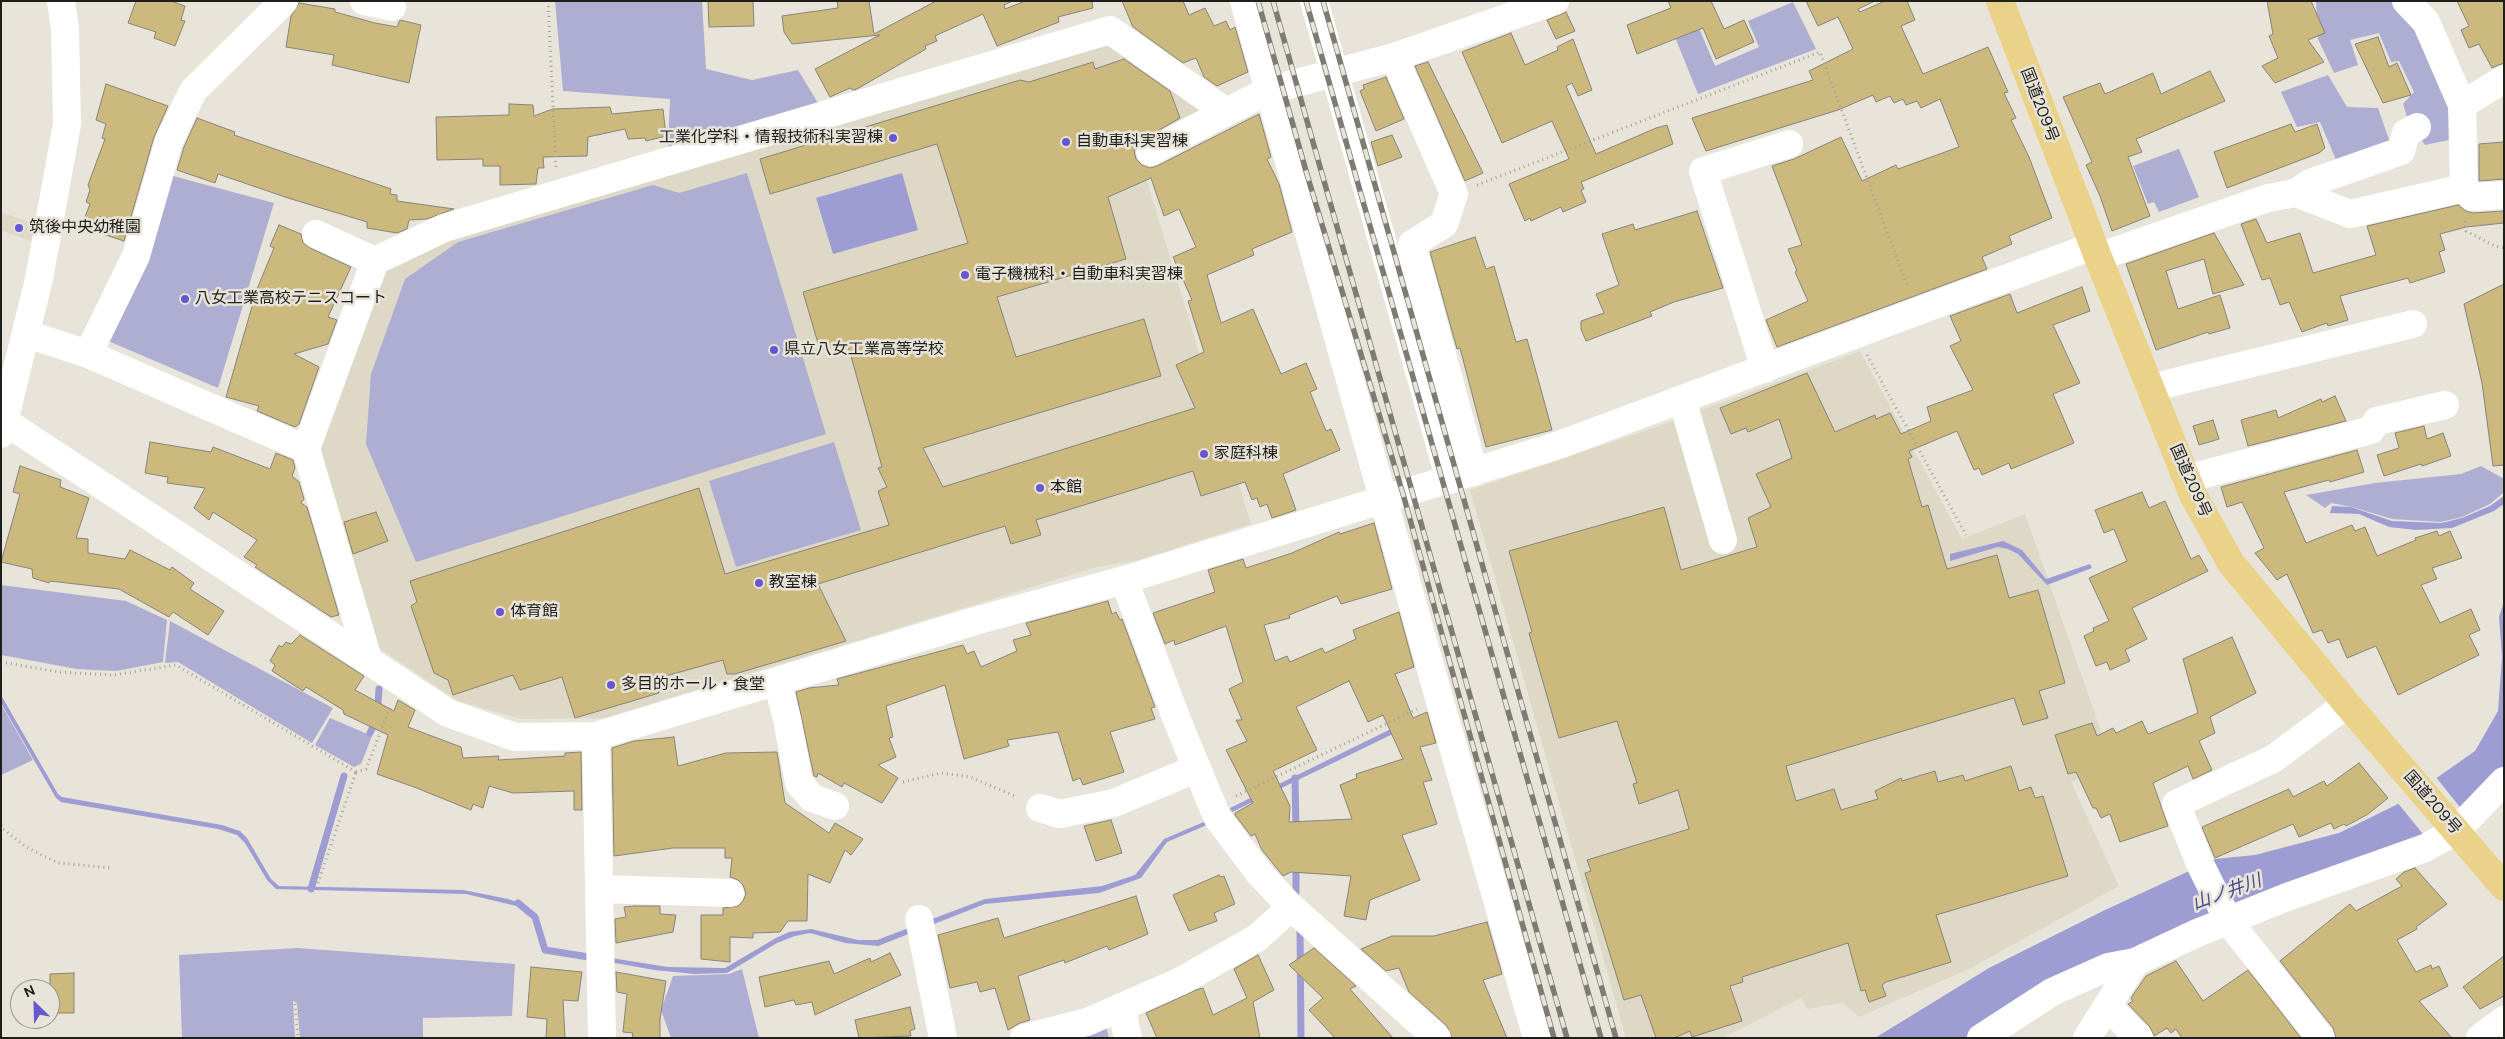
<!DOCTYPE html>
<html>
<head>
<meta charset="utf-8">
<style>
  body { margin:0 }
  #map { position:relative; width:2505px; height:1039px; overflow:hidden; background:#e8e4da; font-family:"DM Sans",sans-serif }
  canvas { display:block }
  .frame { position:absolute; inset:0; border:2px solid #1f1e1a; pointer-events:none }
  .north { position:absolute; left:10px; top:979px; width:50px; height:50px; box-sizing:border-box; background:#e8e4da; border:1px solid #98958d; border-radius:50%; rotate:336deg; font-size:14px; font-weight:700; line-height:20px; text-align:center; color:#1f1e1a }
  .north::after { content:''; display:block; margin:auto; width:18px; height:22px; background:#6656cf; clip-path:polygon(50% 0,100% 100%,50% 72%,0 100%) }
</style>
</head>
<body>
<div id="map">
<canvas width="2505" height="1039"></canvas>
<div class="frame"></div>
<div class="north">N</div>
</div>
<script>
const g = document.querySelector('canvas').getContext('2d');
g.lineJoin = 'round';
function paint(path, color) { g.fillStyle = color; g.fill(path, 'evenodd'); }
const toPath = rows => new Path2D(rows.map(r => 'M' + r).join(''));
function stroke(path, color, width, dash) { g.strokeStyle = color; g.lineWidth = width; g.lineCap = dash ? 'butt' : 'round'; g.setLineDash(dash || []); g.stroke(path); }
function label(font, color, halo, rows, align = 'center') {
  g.font = font + ' "DM Sans","Noto Sans JP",sans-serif'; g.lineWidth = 5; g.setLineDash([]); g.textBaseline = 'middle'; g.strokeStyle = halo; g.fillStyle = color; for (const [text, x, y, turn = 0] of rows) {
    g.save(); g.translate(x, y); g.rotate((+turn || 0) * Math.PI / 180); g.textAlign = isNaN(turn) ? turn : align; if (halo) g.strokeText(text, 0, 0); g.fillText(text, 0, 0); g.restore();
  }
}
paint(toPath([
  [1108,39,1208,108,1137,148,1251,524,1138,560,1097,567,605,718,521,719,458,701,370,642,314,438,386,263,442,237],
  [1,212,38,225,33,242,1,230],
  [1860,351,1962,539,2025,514,2113,765,2071,782,2119,886,1969,969,1859,1017,1843,1003,1807,1009,1801,998,1723,1038,1626,1038,1470,490,1659,426]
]), '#ded9c7');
paint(toPath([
  [555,1,702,1,706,69,752,80,798,70,821,108,668,148,670,99,563,91],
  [2316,1,2398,1,2420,21,2459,138,2425,145,2408,120,2403,104,2414,92,2399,61,2391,62,2379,33,2350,40,2358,65,2334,73,2318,39],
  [1793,2,1816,49,1698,94,1673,32,1696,21,1715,66,1759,47,1748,21],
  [2328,75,2347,107,2378,108,2393,151,2339,167,2320,122,2297,127,2281,92],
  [2179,149,2199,197,2159,212,2154,202,2148,204,2133,166],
  [747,173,826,434,416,562,366,444,371,374,405,279,458,242,653,185,679,193],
  [173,176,274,203,218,388,106,340],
  [834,442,861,530,736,567,709,481],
  [2481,466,2504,479,2504,492,2490,504,2462,517,2441,522,2392,519,2352,507,2331,503,2325,508,2306,495,2375,483,2461,474],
  [1,585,126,601,167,620,163,662,116,671,77,669,1,655],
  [170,621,333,708,312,743,178,662,165,663],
  [1,704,33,760,1,775],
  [330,718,372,736,361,764,354,767,315,745],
  [297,948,515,964,512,1016,423,1018,423,1038,300,1038,297,1003,293,1001,295,1038,182,1038,179,955],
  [742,969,759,1038,671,1038,661,1010,673,976,729,974],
  [1105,1022,1109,1038,1060,1038]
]), '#adaed2');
paint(toPath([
  [902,173,918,230,833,254,816,198],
  [2504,496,2504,504,2494,511,2452,528,2416,530,2389,527,2359,514,2330,513,2332,506,2351,507,2392,521,2441,523,2462,518,2490,506],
  [2003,541,2022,550,2046,579,2090,564,2092,568,2047,585,2018,554,2008,549,1998,547,1950,561,1950,554],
  [2504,602,2504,768,2496,779,2427,837,2012,1007,1965,1038,1875,1038,1989,968,2105,910,2215,859,2255,855,2339,833,2404,801,2475,751,2498,711,2502,657,2499,617],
  [1,695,58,794,62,797,222,825,240,831,247,838,271,879,279,886,463,890,508,899,523,904,525,908,466,894,276,889,267,880,245,843,237,835,218,829,61,802,56,798,1,703],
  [1399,725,1399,731,1232,812,1230,808],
  [1206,821,1207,825,1167,842,1141,878,1099,893,985,904,878,946,845,943,810,933,795,936,777,943,727,973,695,974,654,970,610,962,611,958,668,967,725,968,776,938,789,932,811,929,858,940,877,940,985,899,1102,886,1135,875,1164,839]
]), '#9d9dd4');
paint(toPath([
  [2435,776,2463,811,2427,839,2397,802]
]), '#e8e4da');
stroke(toPath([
  [370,733,377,718,379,689],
  [1295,778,1296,830],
  [1296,863,1296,892],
  [311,889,344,776],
  [518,903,535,917,545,950,595,958],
  [1300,929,1301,1038]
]), '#9d9dd4', 7);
const building = toPath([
  [136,1,171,1,185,6,181,20,185,21,175,46,154,38,156,32,128,23,136,1],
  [708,1,753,1,754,26,709,27,708,1],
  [837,1,869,1,874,34,936,1,1013,1,1004,5,1005,9,1025,1,1092,1,1093,8,1058,17,1059,22,997,46,983,14,937,35,935,36,937,41,925,46,926,49,857,89,853,90,850,88,830,97,815,69,880,35,792,44,784,32,782,16,838,8,837,1],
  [1122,1,1183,1,1189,15,1205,8,1214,26,1226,21,1230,30,1235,27,1248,72,1217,86,1204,77,1196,58,1183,63,1133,27,1122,1],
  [1668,1,1711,1,1724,29,1744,20,1754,42,1716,59,1703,28,1637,54,1627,25,1671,8,1668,1],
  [1806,1,1875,1,1858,9,1860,12,1885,1,1907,1,1915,20,1901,26,1923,74,1988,47,2008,92,2004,93,2016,118,2011,120,2029,157,2052,218,2009,236,2012,244,1982,257,1987,269,1777,347,1766,320,1808,301,1795,272,1797,271,1788,249,1802,245,1772,166,1794,159,1841,137,1862,181,1896,165,1898,169,1959,147,1940,99,1921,108,1917,101,1906,105,1903,99,1894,103,1890,96,1876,102,1873,95,1838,110,1706,151,1692,118,1813,80,1809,71,1853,49,1838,17,1818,26,1806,1],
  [2267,1,2311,1,2325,33,2308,40,2324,62,2275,83,2262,66,2278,58,2269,36,2273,34,2267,1],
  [2457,1,2504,1,2504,63,2492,68,2479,44,2469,48,2461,30,2469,26,2457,1],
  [299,3,335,9,335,12,375,23,397,27,400,20,421,25,409,83,332,65,334,55,286,47,291,16,299,3],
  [1566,12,1575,31,1556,39,1547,20,1566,12],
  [1511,33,1525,65,1558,50,1557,47,1573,39,1592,90,1578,96,1572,83,1566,86,1596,154,1656,128,1667,125,1673,144,1581,182,1584,189,1581,190,1586,202,1563,212,1561,207,1531,221,1530,218,1525,221,1509,184,1569,159,1552,121,1502,143,1462,52,1511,33],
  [2378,37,2389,67,2397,63,2411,95,2383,103,2355,44,2378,37],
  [1124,59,1170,91,1180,118,1137,143,1134,151,1136,159,1142,165,1150,168,1157,166,1259,114,1271,157,1267,159,1279,184,1292,232,1252,249,1254,255,1207,275,1221,323,1253,309,1281,374,1306,363,1317,389,1310,392,1326,431,1331,429,1340,450,1283,474,1296,510,1272,518,1267,504,1260,507,1257,498,1252,500,1245,482,1201,496,1193,471,1036,520,1041,535,1011,544,1005,526,818,584,846,641,735,674,727,674,723,660,655,679,659,693,575,718,562,677,520,690,513,675,453,695,448,680,434,673,411,606,417,602,410,581,699,488,725,574,889,525,878,491,887,487,878,468,882,467,847,342,820,350,803,292,968,243,937,144,770,194,760,159,1020,80,1029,82,1093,62,1095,69,1124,59],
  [1151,178,1164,216,1179,209,1196,247,1173,257,1192,300,1188,301,1204,352,1176,365,1195,408,943,487,923,448,1161,376,1144,319,1016,357,997,297,1126,259,1108,197,1151,178],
  [1428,62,1483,173,1465,181,1415,66,1428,62],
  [2210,71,2225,101,2136,139,2142,152,2128,157,2150,216,2112,231,2100,196,2086,165,2092,162,2063,97,2100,83,2105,94,2153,73,2161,94,2210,71],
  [1386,77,1404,119,1376,131,1360,91,1364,89,1363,85,1386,77],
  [106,84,168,106,154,137,124,241,81,227,90,204,86,202,90,190,88,185,105,139,102,138,106,124,96,120,106,84],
  [509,104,533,105,534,116,553,109,610,107,612,114,663,109,666,136,646,141,645,138,628,139,625,129,588,137,587,156,543,157,544,168,538,168,536,184,500,185,500,166,483,166,483,159,437,160,436,117,509,115,509,104],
  [197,118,235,132,234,135,391,189,390,194,397,195,397,201,454,209,427,219,409,220,407,229,397,233,367,228,367,222,288,198,218,174,215,183,177,170,184,147,197,118],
  [2291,124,2295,132,2317,124,2325,148,2319,153,2227,188,2214,152,2291,124],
  [1392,135,1402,157,1378,166,1371,142,1392,135],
  [2504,142,2504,179,2479,181,2479,144,2504,142],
  [2458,205,2466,211,2473,213,2504,211,2504,223,2466,227,2440,234,2445,250,2439,252,2445,272,2410,283,2408,278,2340,296,2348,320,2328,326,2327,323,2302,332,2289,302,2280,305,2270,278,2262,280,2241,224,2256,219,2267,243,2300,233,2313,273,2376,255,2367,226,2458,205],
  [1697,211,1723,288,1674,302,1650,312,1652,316,1586,341,1581,329,1581,321,1604,313,1596,294,1619,285,1602,234,1633,224,1635,230,1697,211],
  [279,225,301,234,303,243,310,248,351,267,328,317,337,320,328,344,294,354,319,367,299,424,295,427,257,411,259,406,226,397,257,289,274,248,270,246,279,225],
  [2214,233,2244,285,2213,294,2204,259,2166,271,2178,309,2220,295,2230,328,2209,334,2208,332,2156,350,2126,264,2214,233],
  [1475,237,1486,269,1494,266,1516,342,1527,339,1552,430,1486,447,1460,348,1457,349,1430,252,1475,237],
  [2504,284,2504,465,2493,466,2482,383,2464,304,2504,284],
  [2082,287,2090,311,2053,325,2080,383,2053,394,2074,443,2011,469,2009,463,1982,475,1979,468,1974,470,1957,431,1909,451,1912,457,1908,459,1922,507,1928,505,1947,569,1997,555,2009,598,2038,590,2065,683,2039,691,2048,718,2023,725,2014,698,1786,766,1796,801,1834,789,1841,810,1878,799,1875,791,1901,778,1902,781,1935,771,1938,782,1963,775,1965,781,2011,766,2019,791,2031,787,2035,798,2043,796,2068,876,1936,915,1951,962,1886,982,1882,985,1886,996,1869,1002,1865,990,1861,991,1848,943,1742,977,1743,982,1730,986,1742,1021,1692,1037,1690,1031,1674,1038,1656,1038,1641,995,1624,1000,1585,873,1591,871,1587,860,1689,829,1678,790,1639,804,1633,784,1637,783,1617,721,1559,738,1529,633,1532,632,1509,551,1664,507,1681,570,1757,547,1748,518,1771,507,1756,474,1792,458,1779,419,1748,432,1746,428,1731,434,1720,408,1807,373,1835,432,1875,415,1876,419,1890,413,1901,434,1931,421,1927,407,1973,390,1950,346,1961,341,1950,316,2010,294,2017,313,2082,287],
  [2335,396,2346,421,2248,446,2241,420,2276,410,2278,418,2321,399,2322,402,2335,396],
  [2213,420,2219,439,2199,445,2193,426,2213,420],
  [2424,426,2427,439,2443,433,2451,456,2422,466,2421,464,2384,476,2377,455,2399,448,2395,433,2424,426],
  [150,442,211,452,213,447,270,469,276,453,293,460,295,468,292,476,299,482,304,499,301,503,307,507,339,615,331,617,255,567,257,565,244,557,257,540,213,512,209,520,194,508,205,488,167,483,168,477,145,473,150,442],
  [2357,450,2364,472,2330,482,2329,480,2284,492,2306,543,2352,525,2355,531,2365,527,2377,556,2416,540,2415,538,2437,531,2439,536,2450,531,2462,558,2432,568,2437,579,2421,585,2440,623,2471,609,2480,630,2469,635,2479,655,2398,695,2376,646,2347,658,2339,639,2328,643,2322,630,2313,633,2287,574,2277,580,2255,553,2264,548,2242,502,2227,507,2221,487,2357,450],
  [20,466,61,480,60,487,89,498,76,538,88,539,88,553,125,559,130,550,170,570,172,567,194,583,190,589,224,611,208,635,173,612,169,617,119,589,50,581,49,583,33,578,32,569,1,562,20,494,13,492,20,466],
  [2142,492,2149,508,2165,501,2191,559,2199,555,2208,571,2132,608,2147,639,2125,650,2130,661,2110,670,2107,662,2096,666,2084,636,2094,631,2093,628,2109,621,2089,578,2127,561,2114,529,2104,533,2095,510,2142,492],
  [376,512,388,541,353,554,344,522,376,512],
  [1374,523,1392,589,1341,604,1337,596,1289,615,1290,618,1264,625,1275,661,1287,656,1290,662,1322,648,1325,653,1356,639,1353,630,1399,612,1414,667,1395,674,1413,718,1427,712,1436,743,1420,747,1432,780,1423,782,1437,824,1402,835,1420,880,1370,900,1366,920,1344,916,1351,876,1291,872,1283,876,1262,850,1255,834,1251,836,1235,815,1235,813,1253,803,1226,750,1247,741,1236,720,1242,720,1229,689,1243,682,1226,626,1175,645,1174,640,1165,644,1153,613,1215,592,1208,570,1243,559,1246,568,1292,553,1339,532,1340,534,1374,523],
  [1349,681,1368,722,1383,715,1403,759,1356,774,1357,778,1340,785,1352,819,1289,822,1290,806,1273,771,1317,750,1296,707,1349,681],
  [1108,601,1112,614,1116,612,1120,620,1122,619,1155,707,1151,708,1155,719,1110,732,1124,772,1083,785,1080,778,1073,781,1058,732,1007,740,1009,746,964,759,945,685,886,706,893,737,889,738,896,757,878,765,898,778,882,803,844,783,842,787,818,773,817,777,814,776,796,692,809,688,839,685,837,679,963,645,967,654,974,651,981,667,1017,651,1013,640,1031,635,1026,623,1108,601],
  [300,635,364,676,355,690,394,711,398,700,415,710,408,727,461,747,463,758,499,756,498,760,565,756,565,753,581,752,582,810,574,810,574,791,513,793,489,786,483,808,473,804,471,810,414,787,377,774,388,735,344,714,343,710,306,687,303,691,272,671,275,665,270,661,279,645,282,647,286,642,291,644,300,635],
  [2232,637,2256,693,2210,717,2215,733,2199,741,2212,770,2193,779,2188,766,2153,783,2168,826,2120,842,2110,814,2101,818,2096,808,2093,808,2076,772,2068,774,2055,735,2092,723,2097,736,2113,728,2116,733,2142,721,2148,734,2198,713,2183,659,2232,637],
  [674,737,678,766,726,753,777,752,785,803,829,833,835,823,863,839,851,855,845,850,830,883,808,874,807,921,788,921,780,932,753,933,753,938,730,937,730,962,701,959,701,915,723,915,723,908,738,906,743,901,746,894,743,885,738,880,730,877,732,858,725,858,725,848,673,848,614,856,612,748,634,741,674,737],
  [2359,763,2388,798,2368,814,2346,826,2344,824,2334,829,2331,823,2299,837,2293,824,2215,858,2202,827,2289,789,2293,797,2324,781,2327,786,2359,763],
  [1111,820,1122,853,1096,861,1084,826,1111,820],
  [2415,868,2447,904,2416,927,2417,929,2397,940,2416,972,2431,965,2432,969,2439,966,2448,986,2419,1001,2452,1038,2336,1038,2333,1028,2280,961,2350,904,2356,911,2402,886,2396,879,2404,872,2415,868],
  [1219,875,1220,877,1224,876,1235,904,1214,913,1217,921,1189,931,1173,895,1219,875],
  [1136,896,1148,934,1109,950,1107,946,1065,963,1064,960,1018,976,1030,1020,1020,1023,1008,1030,995,988,980,992,977,982,950,988,938,935,998,918,1004,938,1136,896],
  [635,906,660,906,660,914,676,915,673,932,616,943,615,919,626,917,624,907,635,906],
  [1487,922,1502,974,1483,980,1507,1038,1452,1038,1447,1026,1409,992,1399,968,1386,971,1361,949,1392,936,1434,936,1487,922],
  [1314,948,1356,986,1350,989,1393,1038,1335,1038,1309,1010,1323,998,1289,965,1314,948],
  [890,953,901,975,815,1015,812,1002,796,1005,794,1000,765,1007,759,977,829,961,834,974,870,958,871,962,890,953],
  [1258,955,1274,990,1253,1002,1260,1038,1157,1038,1146,1013,1196,990,1203,988,1213,1015,1247,998,1234,969,1258,955],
  [2504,956,2504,996,2480,1009,2463,987,2504,956],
  [2176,961,2203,1001,2248,970,2301,1038,2182,1038,2176,1029,2171,1033,2167,1028,2154,1036,2150,1027,2128,1004,2133,1001,2131,998,2146,976,2176,961],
  [531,967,582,972,578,1001,563,1000,565,1038,546,1038,547,1019,527,1017,531,967],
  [616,972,666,981,660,1019,660,1038,632,1038,633,1033,623,1032,627,994,617,992,616,972],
  [74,973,74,1013,50,1013,50,974,74,973],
  [910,1007,915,1029,910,1031,911,1036,859,1038,855,1020,910,1007]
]);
paint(building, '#ccb97d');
stroke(building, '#86837a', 1);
stroke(toPath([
  [548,1,556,168],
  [1477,185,1820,52,1908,288],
  [2465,221,2466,231,2495,246,2504,248],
  [1867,355,1966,535],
  [1,662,59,672,113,675,176,665,356,772],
  [356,772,366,769,391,705],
  [903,782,941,773,970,777,1017,797],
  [1236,796,1417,709],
  [1,825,3,829,26,847,58,863,113,868],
  [318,883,356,772],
  [295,1004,298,1038]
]), '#a3a098', 3, [1, 4]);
stroke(toPath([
  [364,1,392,7],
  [1244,1,1439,698,1537,1038],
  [1314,1,1450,480],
  [2406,1,2426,22,2462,105],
  [1394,57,1454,194,1444,224,1412,244,1474,472],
  [1150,152,1226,112],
  [2464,188,2472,197,2504,195],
  [2296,193,2350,214,2464,188,2462,105,2504,79],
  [316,234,375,261],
  [2098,257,2268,198,2296,193,2310,183,2401,151,2406,133,2417,127],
  [27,334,88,354,136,256,169,141,193,91,284,1],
  [88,354,306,449],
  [1765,369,1703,171,1789,144],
  [2150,388,2413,324],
  [1682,399,1723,540],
  [1,419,448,713,515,737,596,736,975,621,1124,580,1556,446,2093,246],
  [1,434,39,279,67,124,65,29,61,1],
  [2186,479,2371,430,2377,421,2445,405],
  [1124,580,1177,720,1217,817,1260,874,1291,907,1437,1038],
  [368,659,306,449,375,261,444,228,1110,30,1226,112,1270,90,1394,57,1555,1],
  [777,681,787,719,799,783,812,798,835,806],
  [596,736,602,1038],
  [1040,808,1060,814,1114,803,1181,775,1196,767],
  [599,889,730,893],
  [919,919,943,1038],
  [2107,1006,2139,1038],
  [1121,1007,1128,1038],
  [1024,1038,1087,1022,1181,981,1257,938,1291,907],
  [1981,1038,2052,992,2108,967,2135,962],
  [2087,1038,2135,962,2197,933,2287,897,2425,848,2456,831,2504,781],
  [2321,1038,2229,922,2201,866,2176,804,2273,759,2347,704],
  [2480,1038,2504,1020]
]), '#fff', 28);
stroke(toPath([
  [2000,1,2098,257,2193,495,2231,563,2347,704,2504,887]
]), '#ead289', 28);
const rail = toPath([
  [1258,1,1308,178,1403,494,1554,1038],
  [1273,1,1567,1038],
  [1306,1,1601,1038],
  [1323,1,1616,1038]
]);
stroke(rail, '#7d7b74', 5.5);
stroke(rail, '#e8e4da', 4, [11]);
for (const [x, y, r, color] of [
  [893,138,5,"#6656cf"],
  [1066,142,5,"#6656cf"],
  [19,228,5,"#6656cf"],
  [965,275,5,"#6656cf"],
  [185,299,5,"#6656cf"],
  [774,350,5,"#6656cf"],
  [1204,454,5,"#6656cf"],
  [1040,488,5,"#6656cf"],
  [759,583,5,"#6656cf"],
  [500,612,5,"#6656cf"],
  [611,685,5,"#6656cf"]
]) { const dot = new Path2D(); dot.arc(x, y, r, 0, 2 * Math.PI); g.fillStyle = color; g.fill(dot); stroke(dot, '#e8e4da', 2); }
label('16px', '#1f1e1a', '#e8e4da', [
  ["国道209号",2039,105,69],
  ["国道209号",2190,481,66],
  ["国道209号",2432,803,49]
]);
label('16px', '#1f1e1a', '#e8e4da', [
  ["工業化学科・情報技術科実習棟",883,138,"right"],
  ["自動車科実習棟",1076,142],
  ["筑後中央幼稚園",29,228],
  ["電子機械科・自動車科実習棟",975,275],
  ["八女工業高校テニスコート",195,299],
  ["県立八女工業高等学校",784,350],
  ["家庭科棟",1214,454],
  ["本館",1050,488],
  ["教室棟",769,583],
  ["体育館",510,612],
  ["多目的ホール・食堂",621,685]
], 'left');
label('italic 18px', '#4c478c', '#e8e4da', [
  ["山ノ井川",2227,893,-20]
]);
</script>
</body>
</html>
